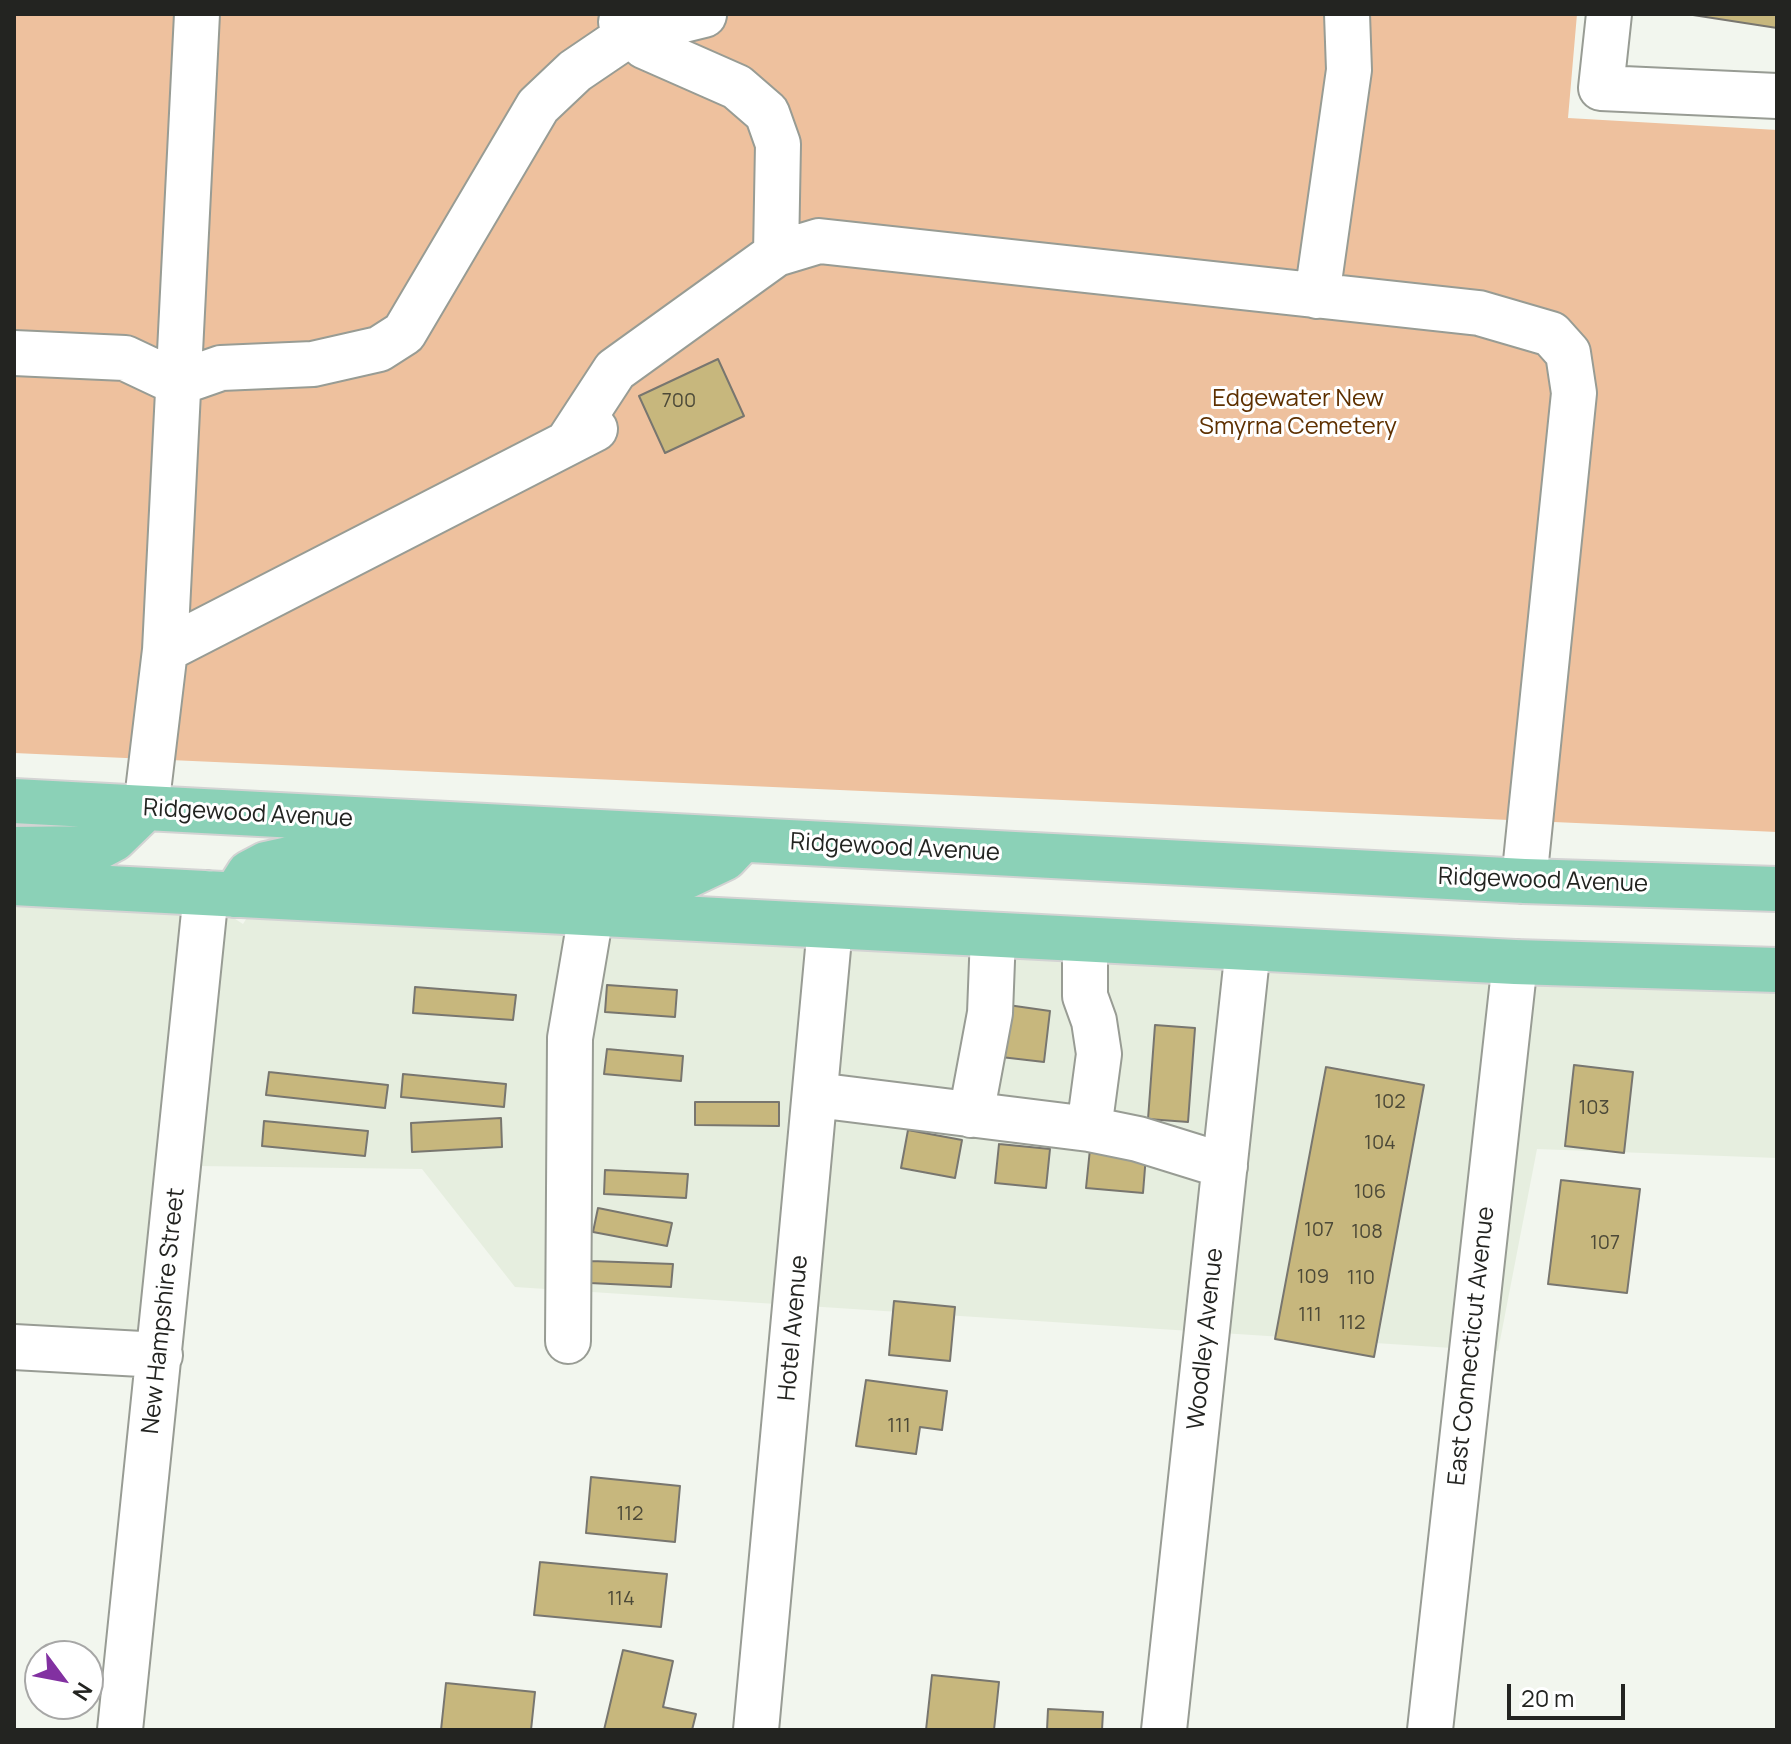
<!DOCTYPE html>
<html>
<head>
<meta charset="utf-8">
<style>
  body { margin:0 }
  #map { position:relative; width:1791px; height:1744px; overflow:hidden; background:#f2f6ee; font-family:Manrope,sans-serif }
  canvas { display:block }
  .frame { position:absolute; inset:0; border:16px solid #232421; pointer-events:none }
  .north { position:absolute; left:24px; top:1640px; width:80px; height:80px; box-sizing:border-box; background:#fff; border:2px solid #a7a7a6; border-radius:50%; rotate:122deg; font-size:22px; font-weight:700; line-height:32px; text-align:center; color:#232421 }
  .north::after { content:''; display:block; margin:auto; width:28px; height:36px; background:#8231a1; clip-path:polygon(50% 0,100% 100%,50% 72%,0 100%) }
  .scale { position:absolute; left:1507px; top:1684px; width:118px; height:36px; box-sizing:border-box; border:4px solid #232421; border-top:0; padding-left:10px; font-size:24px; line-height:28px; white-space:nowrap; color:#232421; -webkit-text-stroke:6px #fff; paint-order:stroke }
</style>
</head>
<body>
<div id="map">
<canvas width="1791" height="1744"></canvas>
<div class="frame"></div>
<div class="north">N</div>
<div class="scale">20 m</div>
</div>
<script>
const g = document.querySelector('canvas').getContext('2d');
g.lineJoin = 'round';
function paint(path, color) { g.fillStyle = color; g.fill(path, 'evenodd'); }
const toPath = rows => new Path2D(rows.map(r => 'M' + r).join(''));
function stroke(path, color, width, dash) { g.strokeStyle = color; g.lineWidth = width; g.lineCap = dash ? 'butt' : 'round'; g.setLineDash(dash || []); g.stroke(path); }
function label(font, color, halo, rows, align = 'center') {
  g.font = font + ' Manrope,sans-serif'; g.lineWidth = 6; g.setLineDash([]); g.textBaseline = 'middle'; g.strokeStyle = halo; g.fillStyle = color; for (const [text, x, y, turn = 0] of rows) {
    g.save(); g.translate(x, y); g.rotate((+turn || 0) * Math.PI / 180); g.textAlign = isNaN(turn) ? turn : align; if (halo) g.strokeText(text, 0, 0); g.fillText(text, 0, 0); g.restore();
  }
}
paint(toPath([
  [14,904,229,915,243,924,248,916,1777,991,1777,1158,1537,1149,1498,1351,515,1287,422,1169,198,1166,180,1349,14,1339]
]), '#e6eedf');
paint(toPath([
  [14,14,1577,14,1568,118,1777,130,1777,832,14,753]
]), '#eec19e');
const building = toPath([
  [1694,14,1777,14,1777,28,1693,15,1694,14],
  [718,359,744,416,665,453,639,396,718,359],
  [607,985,677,990,675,1017,605,1012,607,985],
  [415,987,516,995,513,1020,413,1013,415,987],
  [1008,1005,1050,1011,1044,1062,1001,1057,1008,1005],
  [1155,1025,1195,1028,1188,1122,1148,1119,1155,1025],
  [607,1049,683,1056,681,1081,604,1074,607,1049],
  [1574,1065,1633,1072,1624,1153,1565,1146,1574,1065],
  [1326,1067,1424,1085,1374,1357,1275,1339,1326,1067],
  [269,1072,388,1085,385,1108,266,1095,269,1072],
  [403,1074,506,1084,504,1107,401,1097,403,1074],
  [695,1102,779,1102,779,1126,695,1125,695,1102],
  [501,1118,502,1147,412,1152,411,1123,501,1118],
  [264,1121,368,1131,365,1156,262,1146,264,1121],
  [908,1130,962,1140,955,1178,901,1168,908,1130],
  [999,1144,1050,1149,1046,1188,995,1183,999,1144],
  [1090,1149,1146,1155,1143,1193,1086,1188,1090,1149],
  [605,1170,688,1174,686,1198,604,1194,605,1170],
  [1561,1180,1640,1189,1627,1293,1548,1284,1561,1180],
  [598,1208,672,1223,667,1246,593,1232,598,1208],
  [591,1261,673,1264,671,1287,590,1283,591,1261],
  [894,1301,955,1307,950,1361,889,1355,894,1301],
  [866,1380,947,1391,942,1430,920,1427,916,1454,856,1446,866,1380],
  [591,1477,680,1486,675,1542,586,1533,591,1477],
  [540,1562,667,1574,661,1627,534,1615,540,1562],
  [623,1650,673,1661,663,1707,696,1714,692,1730,604,1730,623,1650],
  [932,1675,999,1682,994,1730,926,1730,932,1675],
  [446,1683,535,1692,531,1730,441,1730,446,1683],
  [1048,1709,1103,1712,1102,1730,1047,1730,1048,1709]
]);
paint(building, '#c7b77d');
stroke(building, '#78766f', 2);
const minor = toPath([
  [1609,14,1601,88,1777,96],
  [621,22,644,46,737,87,767,113,778,144,776,254],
  [1317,296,1349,70,1347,14],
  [14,353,125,358,178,383,221,368,313,364,379,349,404,333,538,106,575,71,631,33,704,15],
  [568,442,615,370,776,254,819,241,1479,313,1551,334,1568,353,1574,393,1524,881],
  [165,650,595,429],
  [146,808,165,650,197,14],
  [1085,940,1085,996,1094,1021,1099,1054,1089,1129],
  [816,1095,1089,1129,1138,1139,1225,1166],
  [971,1115,990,1013,993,935],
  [568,1341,570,1038,591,914],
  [14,1347,160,1355],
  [120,1730,206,893],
  [756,1730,830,927],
  [1164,1730,1248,948],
  [1430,1730,1515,962]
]);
const major = toPath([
  [14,801,1524,881,1777,889],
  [14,849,97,848,114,839,146,808],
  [14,883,1515,962,1777,970],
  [235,895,249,873,266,864,289,859,687,876,725,858,742,840]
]);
stroke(minor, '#989c94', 48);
stroke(major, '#d3d3d3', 48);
stroke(minor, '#fff', 44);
stroke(major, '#8bd1b7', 44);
label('20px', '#4c4938', null, [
  ["700",679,401],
  ["102",1390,1102],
  ["103",1594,1108],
  ["104",1380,1143],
  ["106",1370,1192],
  ["107",1319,1230],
  ["108",1367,1232],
  ["107",1605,1243],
  ["109",1313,1277],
  ["110",1361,1278],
  ["111",1310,1315],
  ["112",1352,1323],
  ["111",899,1426],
  ["112",630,1514],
  ["114",621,1599]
]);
label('24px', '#5e3000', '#fff', [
  ["Edgewater New",1298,399],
  ["Smyrna Cemetery",1298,427]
]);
label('24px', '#232421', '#fff', [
  ["Ridgewood Avenue",248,814,3],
  ["Ridgewood Avenue",895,848,3],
  ["Ridgewood Avenue",1543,881,2],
  ["New Hampshire Street",164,1311,-84],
  ["Hotel Avenue",794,1328,-85],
  ["Woodley Avenue",1206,1339,-84],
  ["East Connecticut Avenue",1472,1346,-84]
]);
</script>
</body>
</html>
